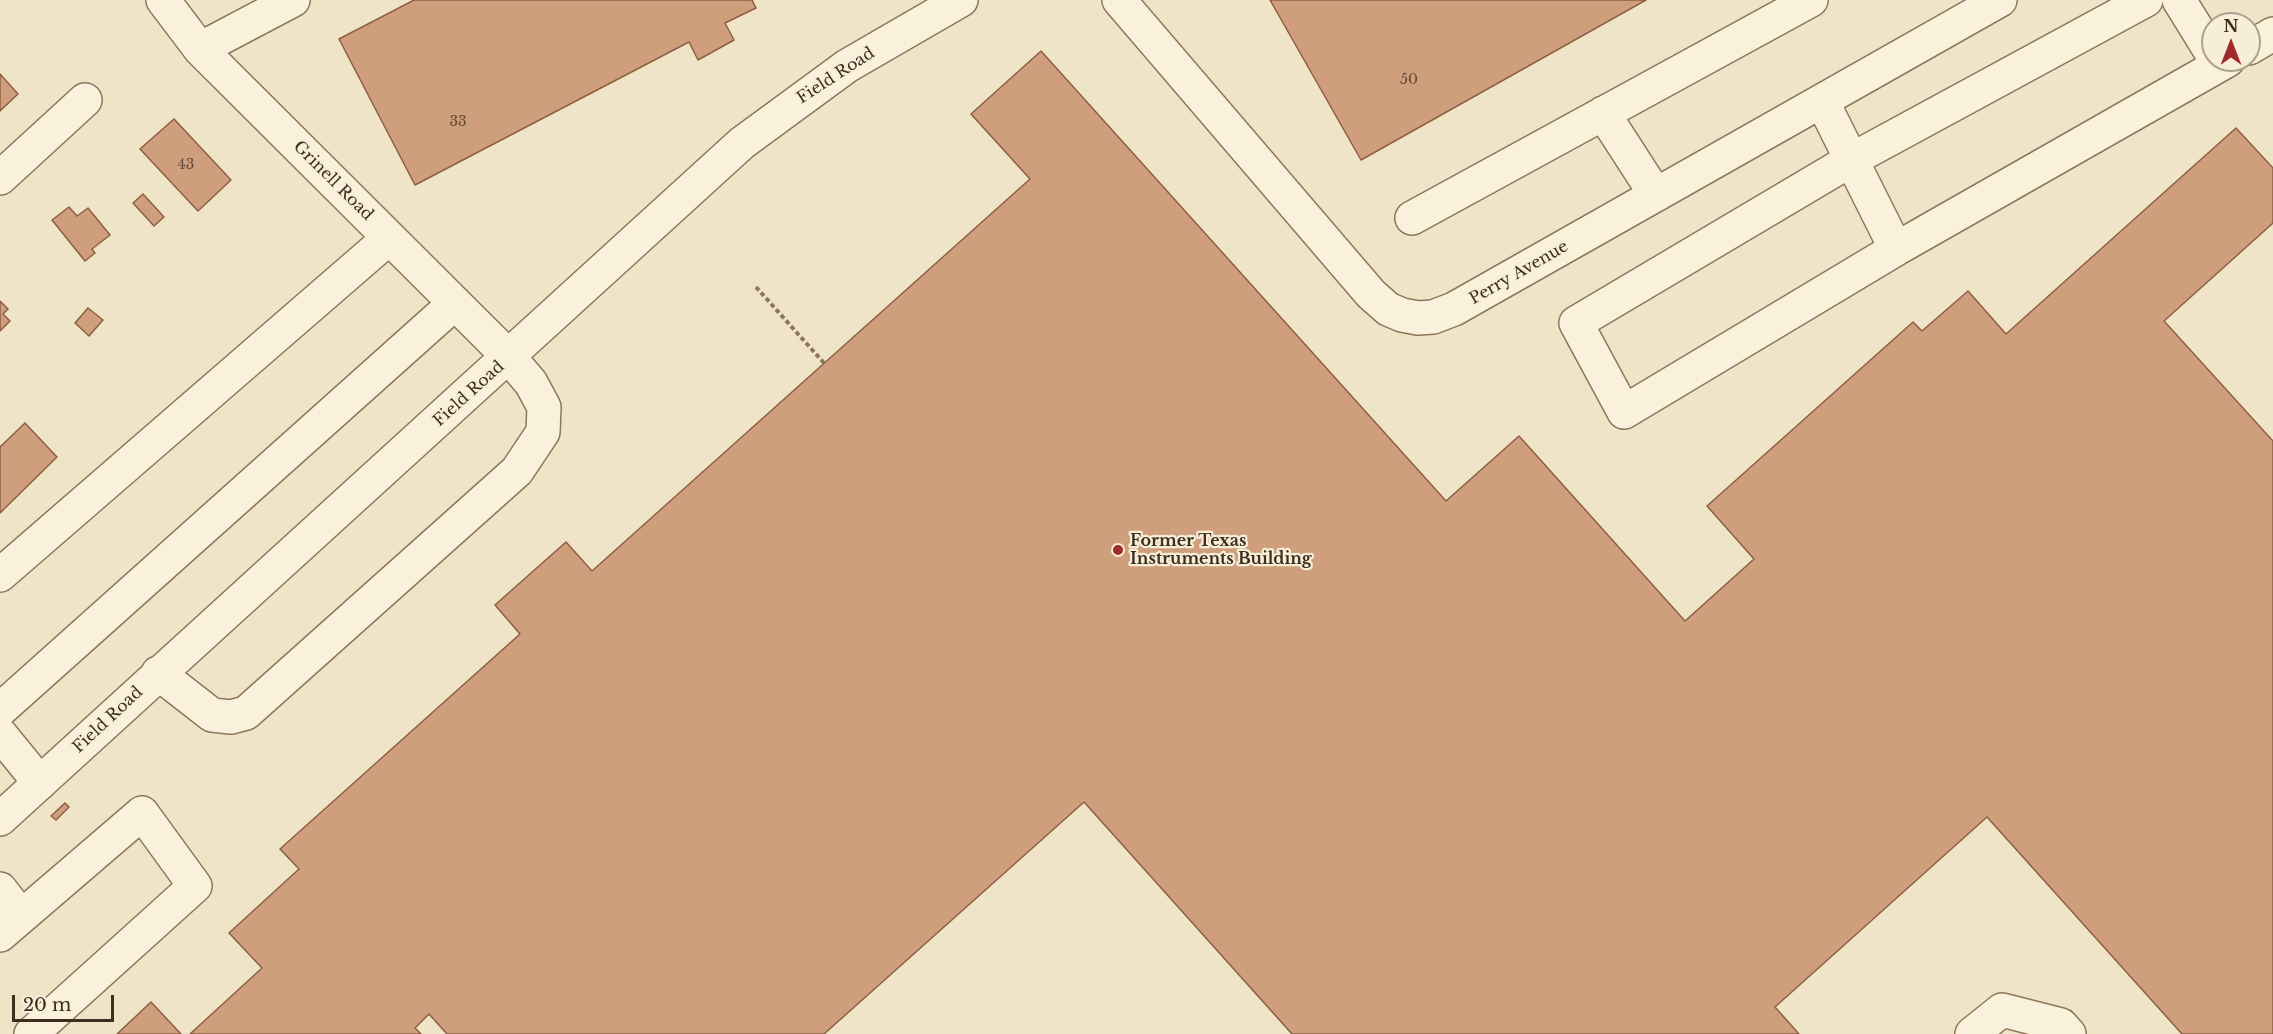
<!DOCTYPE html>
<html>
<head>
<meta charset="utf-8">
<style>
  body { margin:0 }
  #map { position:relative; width:2273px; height:1034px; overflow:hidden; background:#f0e4c8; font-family:"Libre Baskerville",serif }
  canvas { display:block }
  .north { position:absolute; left:2201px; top:12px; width:60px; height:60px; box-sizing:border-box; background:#f7eed8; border:2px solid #ada18e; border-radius:50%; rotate:0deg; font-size:16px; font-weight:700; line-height:24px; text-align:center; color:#3d2e20 }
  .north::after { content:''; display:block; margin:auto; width:21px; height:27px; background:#9e2a2b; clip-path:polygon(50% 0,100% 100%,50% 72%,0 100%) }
  .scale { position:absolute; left:12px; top:995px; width:102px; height:27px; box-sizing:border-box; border:3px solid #3d2e20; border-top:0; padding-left:8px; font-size:18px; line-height:21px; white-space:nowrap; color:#3d2e20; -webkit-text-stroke:4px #f7eed8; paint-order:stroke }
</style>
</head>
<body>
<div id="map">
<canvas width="2273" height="1034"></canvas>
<div class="north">N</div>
<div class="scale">20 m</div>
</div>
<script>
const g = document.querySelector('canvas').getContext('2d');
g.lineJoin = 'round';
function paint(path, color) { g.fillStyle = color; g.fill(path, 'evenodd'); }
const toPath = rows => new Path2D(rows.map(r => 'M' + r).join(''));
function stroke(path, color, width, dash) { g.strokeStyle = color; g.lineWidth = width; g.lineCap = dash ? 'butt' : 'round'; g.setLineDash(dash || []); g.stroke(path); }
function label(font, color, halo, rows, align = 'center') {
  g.font = font + ' "Libre Baskerville",serif'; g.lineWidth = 4.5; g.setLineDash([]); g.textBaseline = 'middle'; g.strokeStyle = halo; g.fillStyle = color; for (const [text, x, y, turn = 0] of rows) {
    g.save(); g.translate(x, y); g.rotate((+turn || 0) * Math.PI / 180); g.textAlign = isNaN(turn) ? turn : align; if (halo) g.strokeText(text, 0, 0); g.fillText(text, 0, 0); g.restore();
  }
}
const building = toPath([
  [414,0,752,0,756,8,725,23,734,40,698,60,689,42,415,185,339,39,414,0],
  [1270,0,1646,0,1361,160,1270,0],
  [1041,51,1446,501,1519,436,1685,621,1754,559,1707,506,1913,322,1922,331,1968,291,2006,334,2236,128,2273,168,2273,223,2164,321,2273,441,2273,1034,2182,1034,1987,817,1775,1007,1799,1034,1292,1034,1084,802,824,1034,447,1034,429,1014,415,1028,421,1034,190,1034,262,968,229,933,299,869,280,849,520,634,495,605,566,542,592,571,1030,179,971,114,1041,51],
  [0,74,18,94,0,111,0,74],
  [174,119,231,180,198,211,140,149,174,119],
  [143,194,164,217,154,226,133,203,143,194],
  [69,207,77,216,88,208,110,235,92,249,95,253,85,261,52,220,69,207],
  [0,301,8,309,3,314,10,321,0,331,0,301],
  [88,308,103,320,89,336,75,323,88,308],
  [25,423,57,457,0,513,0,447,25,423],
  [65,803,69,807,56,820,51,816,65,803],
  [151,1002,181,1034,117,1034,151,1002]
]);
paint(building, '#cf9f7d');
stroke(building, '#8d5f41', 1.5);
const minor = toPath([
  [1119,0,1371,294,1388,309,1402,315,1418,318,1433,317,1454,309,2000,0],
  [2179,0,2213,55],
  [2249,48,2273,34],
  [200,49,293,0],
  [1822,101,1896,249,2228,60],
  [1603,113,1656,195],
  [0,178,85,100],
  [1412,218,1811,0],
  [1896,249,1624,412,1576,323,1851,160,2146,0],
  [0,575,389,238],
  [158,673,212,715,231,717,246,713,517,471,543,432,544,407,531,383,509,357,200,49,163,0],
  [0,710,455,303],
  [0,734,40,783],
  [0,819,742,143,847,66,961,0],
  [0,889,21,916],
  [0,935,142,813,195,886,31,1034],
  [1972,1034,2002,1010,2061,1025,2069,1034]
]);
stroke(minor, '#8d765c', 36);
stroke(toPath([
  [756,287,824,363]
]), '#8d765c', 4, [4.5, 3]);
stroke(minor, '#faf1dc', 33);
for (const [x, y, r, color] of [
  [1118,550,6,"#9e2a2b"]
]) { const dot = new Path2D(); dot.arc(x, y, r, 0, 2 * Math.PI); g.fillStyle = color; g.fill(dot); stroke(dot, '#f7eed8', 2); }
label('14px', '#624a37', null, [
  ["50",1409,80],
  ["33",458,122],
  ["43",186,165]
]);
label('16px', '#3d2e20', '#f7eed8', [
  ["Field Road",836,76,-33],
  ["Grinell Road",333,181,45],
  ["Perry Avenue",1519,273,-30],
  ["Field Road",469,394,-42],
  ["Field Road",108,720,-43]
]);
label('bold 16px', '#3d2e20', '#f7eed8', [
  ["Former Texas",1130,541],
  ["Instruments Building",1130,559]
], 'left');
</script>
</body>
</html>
